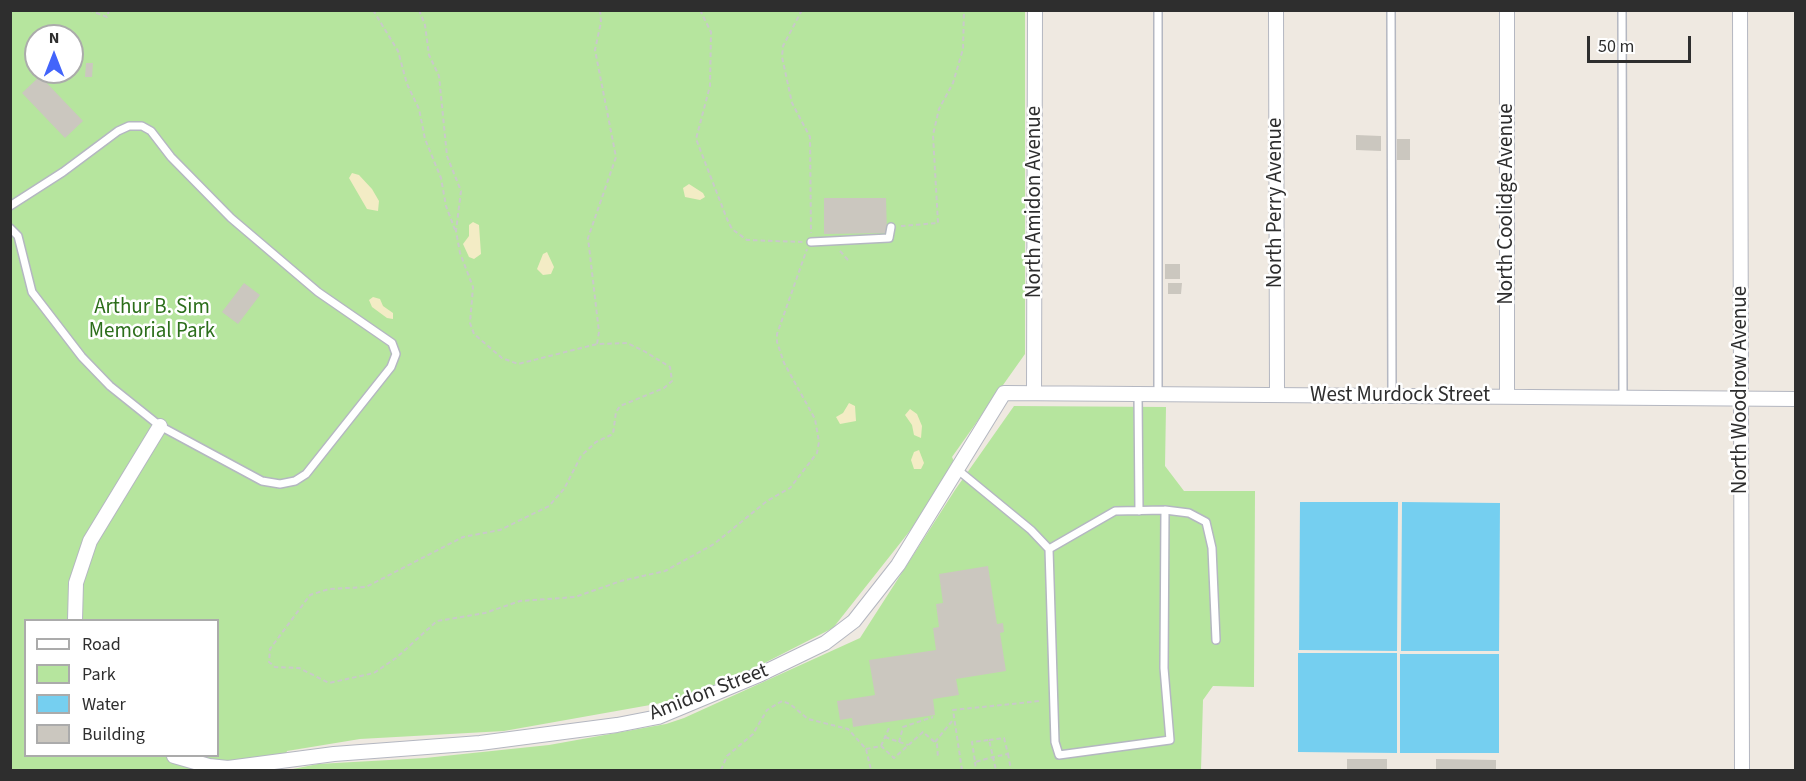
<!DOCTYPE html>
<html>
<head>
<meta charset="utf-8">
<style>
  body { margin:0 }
  #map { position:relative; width:1806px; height:781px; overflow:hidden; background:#efe9e1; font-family:"Source Sans 3",sans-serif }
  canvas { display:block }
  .frame { position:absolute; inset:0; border:12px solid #2e2e2e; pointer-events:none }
  .legend { position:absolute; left:24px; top:619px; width:195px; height:138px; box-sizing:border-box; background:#fff; border:2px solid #ababab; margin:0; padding:8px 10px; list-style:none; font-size:18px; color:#2e2e2e }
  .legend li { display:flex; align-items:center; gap:12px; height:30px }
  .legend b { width:30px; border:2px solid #ababab }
  .north { position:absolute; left:24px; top:24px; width:60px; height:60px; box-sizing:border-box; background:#fff; border:2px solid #ababab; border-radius:50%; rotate:0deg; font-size:16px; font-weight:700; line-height:24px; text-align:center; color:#2e2e2e }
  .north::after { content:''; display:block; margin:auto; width:21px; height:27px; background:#4264fb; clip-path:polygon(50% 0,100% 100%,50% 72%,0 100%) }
  .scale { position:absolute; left:1587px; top:36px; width:104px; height:27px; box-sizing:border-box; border:3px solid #2e2e2e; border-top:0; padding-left:8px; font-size:18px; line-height:21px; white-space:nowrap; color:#2e2e2e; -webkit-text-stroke:4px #fff; paint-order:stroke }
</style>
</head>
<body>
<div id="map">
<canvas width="1806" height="781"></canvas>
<div class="frame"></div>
<ul class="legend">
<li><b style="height:8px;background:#fff"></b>Road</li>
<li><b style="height:16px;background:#b6e59e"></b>Park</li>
<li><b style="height:16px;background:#75cff0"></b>Water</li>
<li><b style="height:16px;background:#cbc7bf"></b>Building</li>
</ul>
<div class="north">N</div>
<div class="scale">50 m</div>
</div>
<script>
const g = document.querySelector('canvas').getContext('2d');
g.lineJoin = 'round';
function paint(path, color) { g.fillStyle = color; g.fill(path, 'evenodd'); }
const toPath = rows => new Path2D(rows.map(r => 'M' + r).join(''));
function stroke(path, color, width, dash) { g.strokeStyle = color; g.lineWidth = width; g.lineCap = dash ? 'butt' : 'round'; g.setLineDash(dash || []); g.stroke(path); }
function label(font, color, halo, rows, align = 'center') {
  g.font = font + ' "Source Sans 3",sans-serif'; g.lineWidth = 5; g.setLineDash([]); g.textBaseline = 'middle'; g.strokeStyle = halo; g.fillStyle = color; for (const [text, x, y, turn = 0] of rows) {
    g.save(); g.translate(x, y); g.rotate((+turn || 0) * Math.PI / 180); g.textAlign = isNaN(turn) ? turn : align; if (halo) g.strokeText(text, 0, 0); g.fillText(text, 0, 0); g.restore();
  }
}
paint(toPath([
  [10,11,1025,11,1025,354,952,457,958,470,833,628,741,675,667,702,504,731,360,739,287,751,280,770,11,770],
  [36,36,72,36,72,72,36,72],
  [26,620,218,620,218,756,26,756],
  [1014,406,1166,407,1165,466,1184,491,1255,491,1254,687,1213,686,1203,700,1201,770,288,770,318,764,425,758,549,745,666,724,684,718,860,638,955,490]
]), '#b6e59e');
paint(toPath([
  [352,173,359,175,372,189,379,201,378,211,367,209,349,178],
  [689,184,703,193,705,197,700,200,685,197,683,188],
  [473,222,479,225,481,254,474,259,469,257,463,244,469,236,469,225],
  [547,252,554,267,551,274,543,275,537,269,543,254],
  [373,297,380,299,383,306,393,313,393,319,387,318,372,307,369,300],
  [849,403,855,406,856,421,840,424,836,417,843,413],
  [910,409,917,414,922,426,921,438,914,435,912,425,905,415],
  [919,450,924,463,921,469,914,469,911,460,914,452]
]), '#f3ecc5');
paint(toPath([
  [1300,502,1398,502,1397,651,1299,650],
  [1402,502,1500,503,1499,651,1401,651],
  [1298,653,1397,653,1397,753,1298,752],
  [1400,654,1499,654,1499,753,1400,753]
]), '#75cff0');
paint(toPath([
  [86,63,93,63,92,77,85,77],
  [40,76,83,121,65,138,22,93],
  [1356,135,1381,136,1381,151,1356,150],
  [1397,139,1410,139,1410,160,1397,160],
  [824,198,886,198,887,233,824,234],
  [1165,264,1180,264,1180,279,1165,279],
  [244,283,260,295,238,324,222,312],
  [1168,283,1182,283,1181,294,1168,294],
  [988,566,997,624,1003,623,1004,632,1000,633,1006,671,956,679,959,695,933,699,935,715,853,727,852,718,840,720,837,701,875,695,869,660,936,650,933,628,939,627,936,604,943,603,939,574],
  [1347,759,1387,759,1387,770,1347,770],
  [1436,759,1496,760,1496,770,1436,770]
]), '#cbc7bf');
const service = toPath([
  [1158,10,1158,394],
  [1391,10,1392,395],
  [1622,10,1623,398],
  [10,206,63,172,118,131,129,126,142,126,151,131,171,157,231,218,318,292,392,343,396,354,391,367,306,474,295,481,280,484,262,481,160,426,110,386,82,357,32,292,18,236,10,228],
  [811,242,889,238,891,227],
  [1138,394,1139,511],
  [958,470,1031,530,1049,549,1055,742,1059,755,1170,740,1164,668,1165,510,1115,511,1049,549],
  [1165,510,1189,513,1206,522,1212,548,1216,640]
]);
const minor = toPath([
  [1276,10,1277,395],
  [1507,10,1507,397],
  [1740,10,1742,770],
  [1034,393,1035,10],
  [75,620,76,583,90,541,160,426],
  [174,756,209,766,228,768,334,754,480,743,617,725,658,717,761,674,825,643,854,621,898,565,1004,393,1796,399]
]);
stroke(service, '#b4b7c1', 10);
stroke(minor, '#b4b7c1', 16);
stroke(toPath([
  [89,10,107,17,109,10],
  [373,10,398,51,407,84,419,109,425,139,441,178,446,206,455,230],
  [419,10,425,25,429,55,439,76,447,156,461,191,456,231,460,253,473,287,470,323,474,334,502,358,518,364,597,344],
  [600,10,601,22,595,50,616,157,588,238,599,332,597,344,627,343,644,351,670,367,672,381,664,388,620,406,616,412,613,434,596,442,581,456,564,489,549,506,500,530,463,537,366,587,329,589,310,595,270,649,269,662,275,667,299,668,329,683,374,673,396,658,437,621,485,613,520,601,575,597,621,581,665,571,714,544,767,501,790,488,817,453,819,442,815,419,784,363,777,342,777,334,807,249],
  [700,10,711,32,710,86,696,139,727,219,732,229,747,240,803,242],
  [802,10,783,46,782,57,792,103,810,137,811,233],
  [901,226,938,223,933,135,939,109,953,83,963,49,964,10],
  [840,251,848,260],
  [885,737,908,745],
  [989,740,1004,738,1008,754,993,757,975,762,972,742,989,740,993,757,996,770],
  [899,742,903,727,933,717],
  [935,742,952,721],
  [881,746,889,728],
  [866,749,881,746,894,758,923,732,937,744,938,758],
  [1008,754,1011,770],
  [975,762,976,770],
  [721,770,727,756,753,734,767,710,782,701,790,704,808,719,848,729,866,749,871,770],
  [962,770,953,710,1040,701]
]), '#c9c9c9', 2, [4.5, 3]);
stroke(service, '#fff', 7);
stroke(minor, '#fff', 14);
label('21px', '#2e2e2e', '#fff', [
  ["North Amidon Avenue",1035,202,-90],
  ["North Perry Avenue",1276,203,-90],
  ["North Coolidge Avenue",1507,204,-90],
  ["North Woodrow Avenue",1741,390,-90],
  ["West Murdock Street",1400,396],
  ["Amidon Street",709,693,-21]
]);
label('21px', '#2c6e1b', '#fff', [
  ["Arthur B. Sim",152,308],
  ["Memorial Park",152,332]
]);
</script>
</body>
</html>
